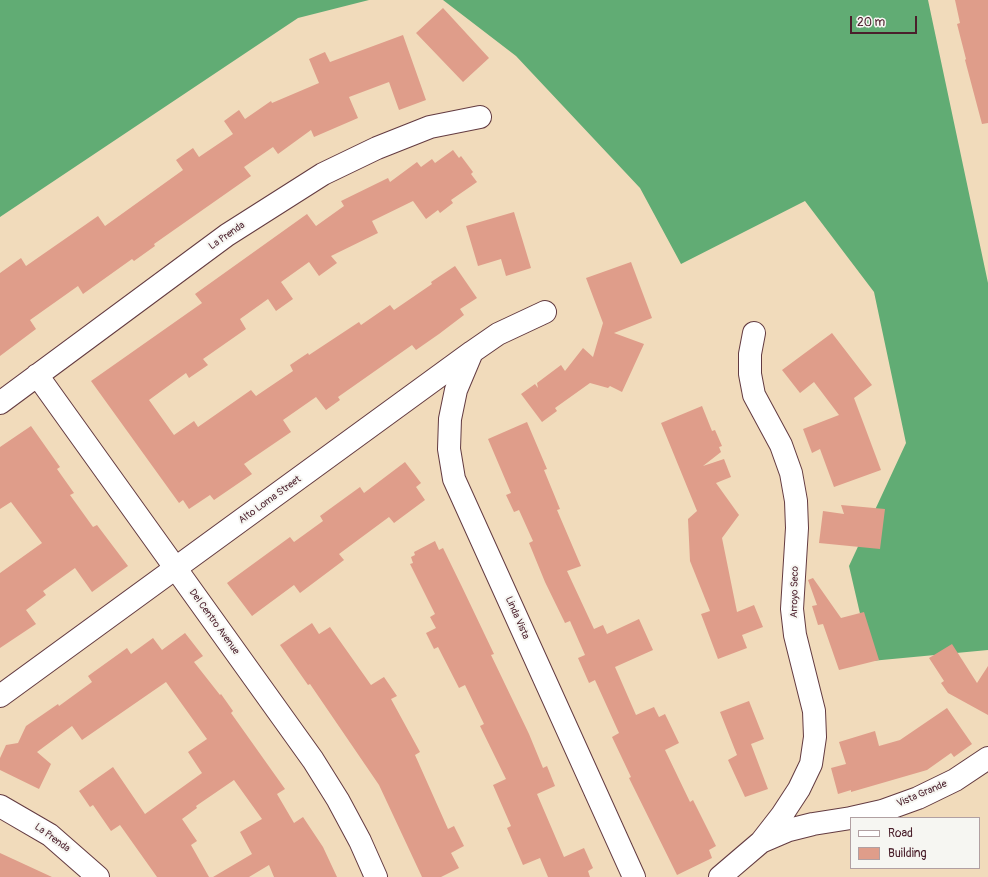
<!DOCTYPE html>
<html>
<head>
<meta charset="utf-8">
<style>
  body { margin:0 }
  #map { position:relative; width:988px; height:877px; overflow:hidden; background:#f1dbbb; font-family:Pangolin,sans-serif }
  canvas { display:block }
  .legend { position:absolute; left:850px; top:817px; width:130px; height:52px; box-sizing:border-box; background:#f6f6f2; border:1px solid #b1a0a2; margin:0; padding:5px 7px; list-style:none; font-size:12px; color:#4a1f2b }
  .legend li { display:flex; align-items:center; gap:8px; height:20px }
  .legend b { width:20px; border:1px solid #b1a0a2 }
  .scale { position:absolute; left:850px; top:16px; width:67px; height:18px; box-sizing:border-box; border:2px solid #4a1f2b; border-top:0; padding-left:5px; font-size:12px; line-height:14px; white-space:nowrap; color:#4a1f2b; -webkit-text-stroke:3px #f6f6f2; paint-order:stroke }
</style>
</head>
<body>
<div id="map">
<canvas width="988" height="877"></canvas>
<ul class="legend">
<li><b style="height:5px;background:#fff"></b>Road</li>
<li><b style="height:11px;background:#df9d8a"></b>Building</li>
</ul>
<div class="scale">20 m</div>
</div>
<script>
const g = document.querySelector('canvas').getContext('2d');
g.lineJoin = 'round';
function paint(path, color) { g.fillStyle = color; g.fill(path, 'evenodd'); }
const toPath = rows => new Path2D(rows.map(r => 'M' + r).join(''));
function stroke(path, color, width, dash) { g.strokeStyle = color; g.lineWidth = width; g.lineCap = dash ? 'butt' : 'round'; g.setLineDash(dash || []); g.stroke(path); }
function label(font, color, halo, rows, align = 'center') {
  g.font = font + ' Pangolin,sans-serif'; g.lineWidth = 4; g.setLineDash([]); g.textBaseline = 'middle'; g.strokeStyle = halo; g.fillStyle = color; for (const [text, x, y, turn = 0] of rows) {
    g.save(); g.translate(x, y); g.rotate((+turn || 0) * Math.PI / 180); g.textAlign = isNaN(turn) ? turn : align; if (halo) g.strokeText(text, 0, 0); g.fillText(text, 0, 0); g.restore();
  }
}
paint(toPath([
  [0,0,369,0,298,18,0,217],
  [443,0,928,0,988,283,988,650,871,661,849,566,906,443,874,292,805,201,681,264,640,188,516,56]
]), '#61ac74');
paint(toPath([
  [955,0,988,0,988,123,982,124,965,60,966,59,957,24,960,23],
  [443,8,489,58,463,82,416,33],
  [403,35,426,100,399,110,389,82,349,97,358,118,314,137,311,130,278,154,273,147,244,167,251,176,154,244,155,246,134,261,132,259,83,294,78,286,30,320,36,329,0,356,0,273,21,258,26,266,98,216,105,226,183,170,176,160,193,148,199,157,233,134,224,121,239,110,245,119,271,101,272,103,319,83,309,59,325,52,330,62],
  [453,150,459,158,461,156,473,172,471,174,477,182,451,200,453,203,440,213,438,210,426,219,413,201,372,221,378,233,331,256,337,263,319,276,309,262,281,282,293,299,276,311,268,299,240,319,246,329,203,359,208,365,189,378,186,373,149,400,174,435,194,421,198,427,251,390,256,396,293,371,290,365,308,353,309,355,359,322,361,325,390,305,394,310,432,284,431,282,455,266,477,298,460,309,464,315,439,334,416,350,412,345,338,397,340,400,326,410,316,397,283,420,291,432,244,464,252,474,214,500,210,495,189,509,183,500,179,503,91,381,202,303,195,294,307,214,316,226,344,206,341,201,388,178,390,182,417,162,421,167,432,159,435,163],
  [514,212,531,268,506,276,501,259,478,266,466,226],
  [631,262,652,318,614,333,644,344,622,392,610,386,608,388,590,383,555,408,557,411,542,422,521,394,535,384,538,388,537,383,561,365,565,371,583,348,593,357,603,323,586,278],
  [832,333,872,385,854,398,881,470,834,487,820,449,812,453,803,429,839,415,814,382,800,393,782,370],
  [702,406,712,431,715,430,722,446,719,447,721,452,703,466,724,459,731,477,716,483,739,515,722,538,737,612,754,605,763,627,742,635,747,648,718,659,701,614,710,611,690,561,688,519,697,511,661,423],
  [527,422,547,469,544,470,560,509,557,510,581,566,567,571,594,629,603,625,607,634,639,619,653,650,615,667,636,715,654,707,659,717,665,714,679,743,665,750,690,802,693,800,716,846,709,850,712,858,677,875,629,778,631,777,612,737,619,733,595,680,589,683,578,658,585,655,570,621,565,623,545,582,529,543,533,541,519,510,514,512,506,495,511,493,488,439],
  [31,426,60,467,57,469,74,493,70,495,93,527,97,525,128,566,92,592,75,568,43,591,46,595,26,610,36,624,0,648,0,573,42,543,11,502,0,509,0,447],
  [405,462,421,483,416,487,425,500,394,523,389,517,339,554,344,560,300,593,294,585,252,616,227,583,290,537,294,542,323,521,320,516,360,487,364,493],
  [841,505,885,509,880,549,819,543,823,511,844,514],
  [435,541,439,550,443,548,463,589,494,654,491,655,529,734,543,768,547,766,555,786,537,794,564,857,584,848,593,868,588,871,590,877,548,877,540,858,523,865,507,828,511,826,493,785,506,779,480,726,484,724,465,685,459,688,438,647,434,649,426,633,436,628,430,617,435,614,410,564,413,563,411,557,415,555,414,552],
  [813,578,841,618,864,612,879,660,839,670,823,624,818,625,812,606,817,605,808,580],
  [312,623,319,634,330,627,371,685,384,677,397,696,391,699,420,752,415,755,448,829,454,826,464,846,451,853,459,868,441,877,422,877,379,785,310,684,308,685,280,645],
  [185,633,203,656,194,662,220,695,221,694,233,711,231,713,285,789,277,794,294,823,303,817,323,847,337,877,274,877,269,865,249,877,213,877,252,854,240,832,262,819,234,780,196,806,197,808,182,819,197,841,191,845,209,877,157,877,120,825,111,831,93,805,90,807,79,791,113,767,145,814,202,773,188,752,207,739,166,682,82,740,72,726,37,752,51,764,39,789,0,770,0,758,6,745,18,743,26,726,58,704,59,706,92,682,88,676,127,648,131,654,153,638,162,650],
  [952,644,977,683,988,666,988,715,948,693,941,683,944,681,929,658],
  [749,701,764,739,751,744,768,789,745,797,728,760,737,755,720,712],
  [947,708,972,744,954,757,951,753,927,770,851,792,851,790,838,794,831,768,846,764,839,742,875,731,879,746,900,740],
  [0,853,52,877,0,877]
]), '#df9d8a');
const minor = toPath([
  [754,333,750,354,750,374,754,395,781,445,791,473,796,501,797,528,792,609,795,635,814,711,815,737,811,764,799,789,782,815,761,842],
  [472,352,456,390,450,419,449,449,454,479,634,877],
  [37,375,313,760,338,800,360,841,376,877],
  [0,403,227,235,323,174,377,148,430,127,480,117],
  [0,696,472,352,498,334,545,312],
  [0,806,50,835,98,877],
  [851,818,882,811,918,798,955,780,988,758],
  [720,877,761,842,789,830,813,824,851,818]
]);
stroke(minor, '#633b41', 24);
stroke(minor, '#fff', 22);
label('10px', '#4a1f2b', '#f6f6f2', [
  ["La Prenda",227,236,-35],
  ["Alto Loma Street",270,500,-36],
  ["Arroyo Seco",795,592,-89],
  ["Linda Vista",517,618,66],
  ["Del Centro Avenue",214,622,54],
  ["Vista Grande",922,794,-23],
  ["La Prenda",52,838,36]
]);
</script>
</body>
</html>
